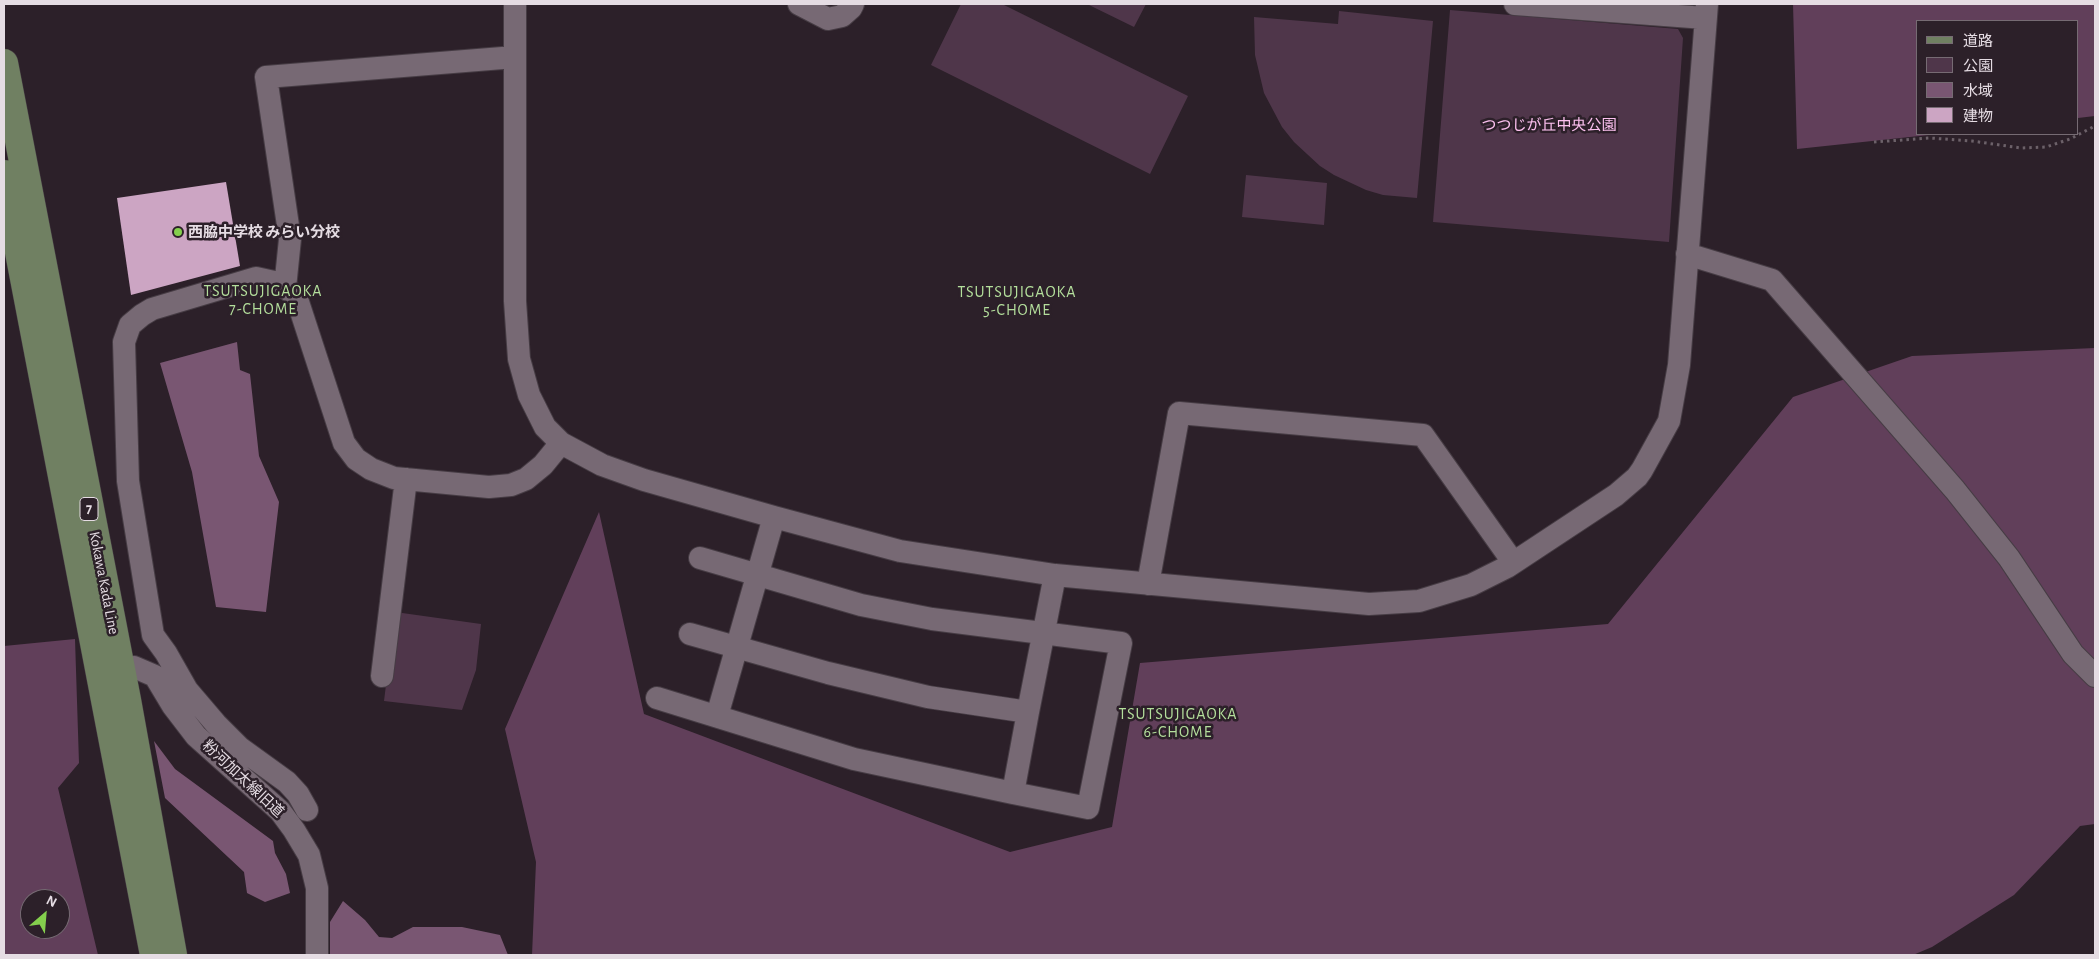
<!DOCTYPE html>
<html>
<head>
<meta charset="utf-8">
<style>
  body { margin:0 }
  #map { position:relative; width:2099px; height:959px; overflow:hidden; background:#2c2029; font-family:"Alegreya Sans","Noto Sans JP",sans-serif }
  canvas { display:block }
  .frame { position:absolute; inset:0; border:5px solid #e5dce3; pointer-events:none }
  .legend { position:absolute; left:1916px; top:20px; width:162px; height:115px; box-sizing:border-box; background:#2c2029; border:1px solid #766b73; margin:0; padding:6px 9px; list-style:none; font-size:15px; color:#e5dce3 }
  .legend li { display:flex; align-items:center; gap:10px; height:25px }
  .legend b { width:25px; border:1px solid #766b73 }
  .north { position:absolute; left:20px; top:889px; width:50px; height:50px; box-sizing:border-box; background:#2c2029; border:1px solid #766b73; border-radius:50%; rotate:27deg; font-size:14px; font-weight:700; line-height:20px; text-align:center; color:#e5dce3 }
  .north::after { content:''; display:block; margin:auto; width:18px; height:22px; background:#84cf4d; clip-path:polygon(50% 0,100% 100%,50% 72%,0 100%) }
</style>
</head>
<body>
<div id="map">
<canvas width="2099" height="959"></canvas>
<div class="frame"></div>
<ul class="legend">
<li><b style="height:6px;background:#708062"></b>道路</li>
<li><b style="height:14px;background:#4f364a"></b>公園</li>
<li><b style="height:14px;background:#795672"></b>水域</li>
<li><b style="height:14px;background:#cca5c3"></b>建物</li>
</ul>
<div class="north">N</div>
</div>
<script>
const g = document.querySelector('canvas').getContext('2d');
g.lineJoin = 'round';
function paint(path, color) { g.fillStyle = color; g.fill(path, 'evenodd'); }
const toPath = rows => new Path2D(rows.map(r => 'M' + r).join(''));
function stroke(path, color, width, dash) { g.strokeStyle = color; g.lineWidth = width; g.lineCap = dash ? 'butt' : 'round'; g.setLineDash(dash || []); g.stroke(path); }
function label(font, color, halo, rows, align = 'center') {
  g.font = font + ' "Alegreya Sans","Noto Sans JP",sans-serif'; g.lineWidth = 5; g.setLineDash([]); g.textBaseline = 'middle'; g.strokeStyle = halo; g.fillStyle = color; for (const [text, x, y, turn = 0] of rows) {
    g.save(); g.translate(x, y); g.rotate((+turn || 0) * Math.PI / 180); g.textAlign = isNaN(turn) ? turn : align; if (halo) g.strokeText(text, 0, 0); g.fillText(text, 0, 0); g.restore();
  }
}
paint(toPath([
  [961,4,1002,4,1188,96,1150,174,931,65],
  [1087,4,1146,4,1134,27],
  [1450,10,1678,29,1683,38,1669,242,1433,222],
  [1339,11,1433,21,1417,198,1383,195,1366,190,1334,175,1320,166,1294,142,1282,127,1264,93,1255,55,1254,17,1338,24],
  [1246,175,1327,183,1324,225,1242,217],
  [395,612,481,624,476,670,462,710,384,701]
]), '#4f364a');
paint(toPath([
  [1793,4,2095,4,2095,116,2078,118,2078,21,1918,21,1918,134,1938,134,1797,149],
  [2095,348,2095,824,2080,826,2014,895,1932,947,1913,955,532,955,536,862,505,729,599,512,644,714,1010,852,1112,827,1140,663,1608,624,1793,397,1912,356],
  [75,639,79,763,58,788,98,955,4,955,4,646],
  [30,899,60,899,60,929,30,929]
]), '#613f5a');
paint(toPath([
  [237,342,240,370,250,374,259,456,279,502,266,612,216,607,192,472,160,363],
  [154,741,175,769,273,841,275,853,286,874,290,893,265,902,247,893,244,872,165,798],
  [343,901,365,920,379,937,392,938,413,927,462,927,500,935,508,955,330,955,330,922]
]), '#795672');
paint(toPath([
  [226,182,240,266,131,295,117,198]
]), '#cca5c3');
const minor = toPath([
  [515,4,515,301,519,359,529,395,545,427,561,443,602,465,644,480,774,517,900,551,1055,575,1369,604,1419,601,1471,585,1507,567,1616,495,1637,477,1642,470,1669,421,1679,365,1707,4],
  [799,4,828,19,842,16,851,8,853,4],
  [1515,4,1705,18],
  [1687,254,1772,280,1955,490,2009,558,2073,654,2095,676],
  [285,288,290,239,266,77,515,57],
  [700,558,861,605,932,619,1121,643,1088,808,1013,793,1028,712],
  [1148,584,1179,413,1423,435,1513,562],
  [690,634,828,673,928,697,1028,712,1055,575],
  [121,669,134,667,155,676,173,706,196,736,280,811,294,830,309,855,317,888,317,955],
  [382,676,406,479],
  [657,698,854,759,1013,793],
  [717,716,774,517],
  [307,810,298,794,287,782,240,748,216,724,187,690,166,653,153,635,128,481,124,342,130,325,142,315,152,309,256,278,274,282,288,289,297,299,344,443,356,459,371,469,394,478,489,487,511,485,526,479,543,465,561,443]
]);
const major = toPath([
  [4,63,127,700,173,955],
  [4,174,154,955]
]);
stroke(minor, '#463c44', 24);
stroke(major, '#463c44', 29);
stroke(toPath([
  [1874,142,1930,138,1972,141,2021,148,2046,147,2070,139,2095,126]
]), '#6c6169', 3, [2.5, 4]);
stroke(minor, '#776974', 22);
stroke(major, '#708062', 28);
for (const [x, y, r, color] of [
  [178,232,5,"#84cf4d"]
]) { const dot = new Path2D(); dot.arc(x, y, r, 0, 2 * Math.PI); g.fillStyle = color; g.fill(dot); stroke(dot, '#2c2029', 2); }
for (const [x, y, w] of [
  [89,509,18]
]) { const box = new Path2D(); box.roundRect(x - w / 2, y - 11.5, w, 23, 4); g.fillStyle = '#2c2029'; g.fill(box); stroke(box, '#e5dce3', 1); }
label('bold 14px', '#e5dce3', null, [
  ["7",89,509]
]);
label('15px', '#fcc0ef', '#2c2029', [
  ["つつじが丘中央公園",1549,125]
]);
label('bold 15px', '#e5dce3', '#2c2029', [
  ["西脇中学校 みらい分校",188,232]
], 'left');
label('15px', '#e5dce3', '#2c2029', [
  ["Kokawa Kada Line",104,583,79],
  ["粉河加太線旧道",243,779,43]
]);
g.letterSpacing = '1px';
label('16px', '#b4df9c', '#2c2029', [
  ["TSUTSUJIGAOKA",263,291],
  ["7-CHOME",263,309],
  ["TSUTSUJIGAOKA",1017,292],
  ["5-CHOME",1017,310],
  ["TSUTSUJIGAOKA",1178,714],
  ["6-CHOME",1178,732]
]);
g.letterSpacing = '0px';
</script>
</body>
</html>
